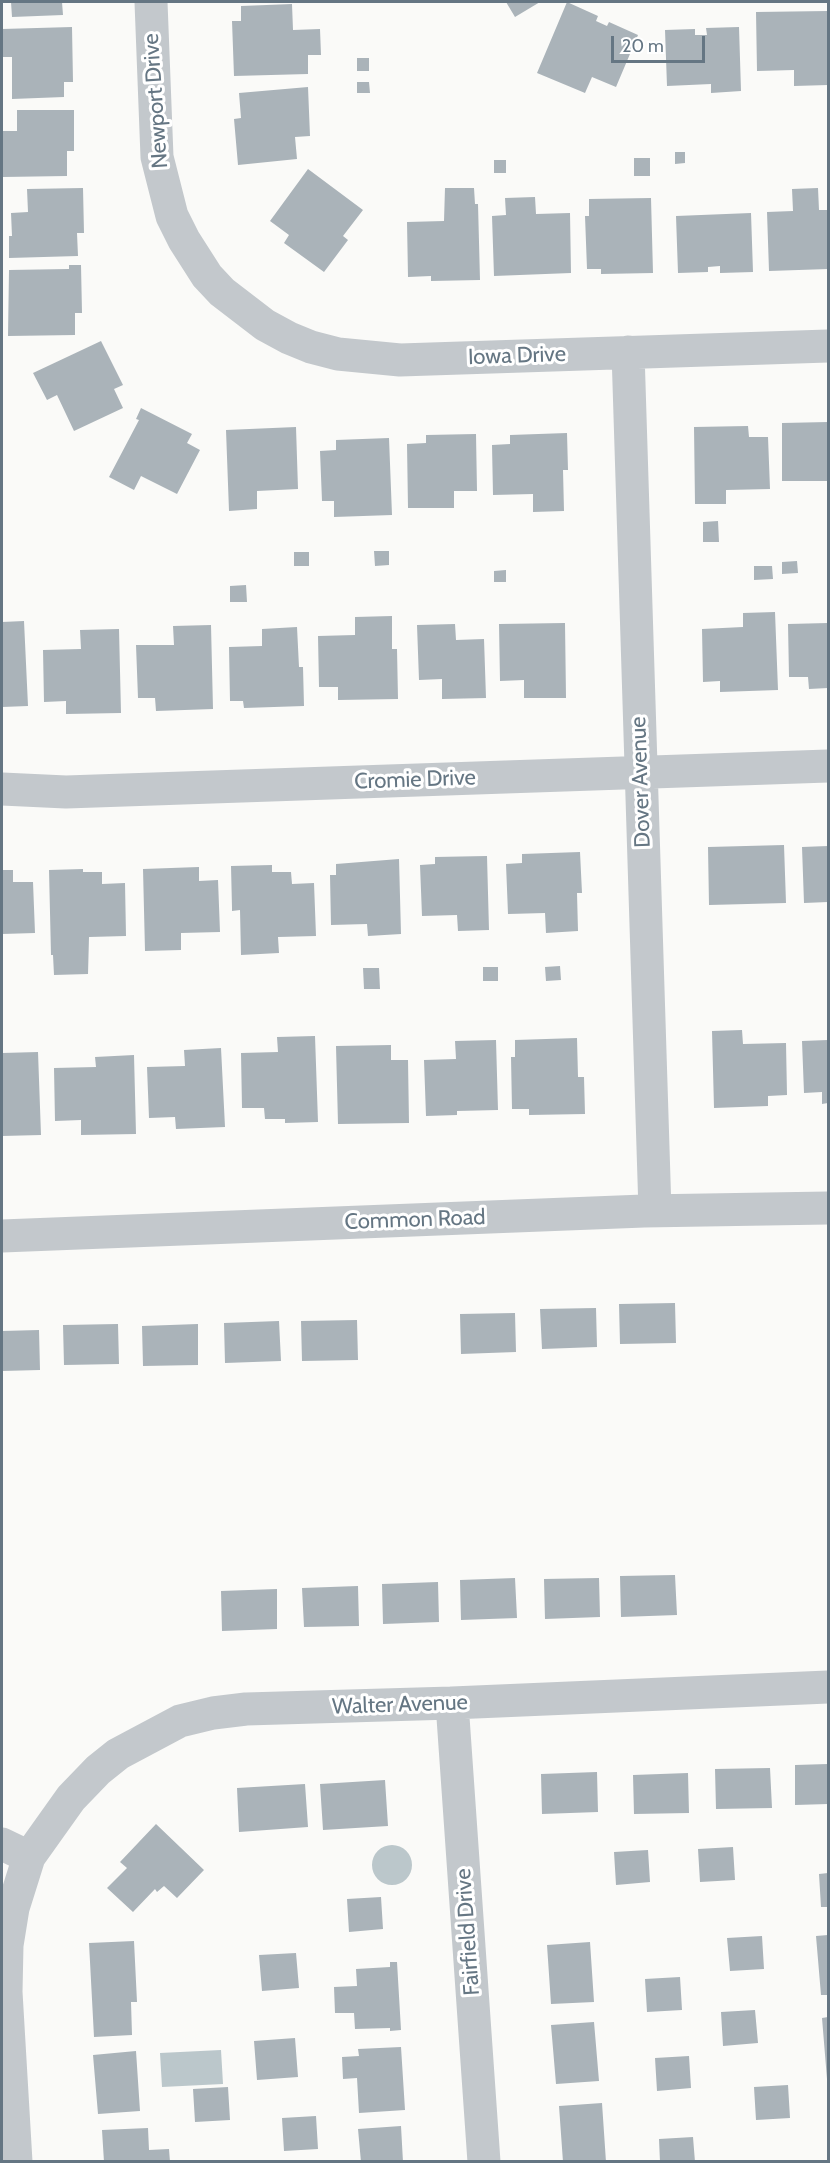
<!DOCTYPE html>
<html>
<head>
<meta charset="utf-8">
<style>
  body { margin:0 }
  #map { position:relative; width:830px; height:2163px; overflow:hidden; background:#fafaf8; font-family:Cabin,sans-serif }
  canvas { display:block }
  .frame { position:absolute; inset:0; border:3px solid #657683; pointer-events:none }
  .scale { position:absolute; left:611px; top:36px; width:94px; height:27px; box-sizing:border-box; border:3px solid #657683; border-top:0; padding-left:8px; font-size:18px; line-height:21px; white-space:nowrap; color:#657683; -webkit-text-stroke:4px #fff; paint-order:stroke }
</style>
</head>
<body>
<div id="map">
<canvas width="830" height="2163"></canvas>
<div class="frame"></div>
<div class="scale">20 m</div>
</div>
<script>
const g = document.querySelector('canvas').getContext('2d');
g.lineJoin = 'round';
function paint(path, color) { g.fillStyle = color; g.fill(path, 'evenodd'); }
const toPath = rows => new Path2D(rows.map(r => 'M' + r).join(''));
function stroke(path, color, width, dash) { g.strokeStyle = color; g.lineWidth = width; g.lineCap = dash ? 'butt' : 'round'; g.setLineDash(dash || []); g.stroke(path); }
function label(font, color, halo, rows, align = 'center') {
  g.font = font + ' Cabin,sans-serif'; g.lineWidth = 6; g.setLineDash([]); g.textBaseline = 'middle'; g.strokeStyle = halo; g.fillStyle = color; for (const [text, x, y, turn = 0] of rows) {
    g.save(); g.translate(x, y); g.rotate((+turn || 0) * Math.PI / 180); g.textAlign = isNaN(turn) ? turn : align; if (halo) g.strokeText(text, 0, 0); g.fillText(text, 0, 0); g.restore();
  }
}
paint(toPath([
  '372 1865a20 20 0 1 1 40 0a20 20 0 1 1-40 0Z',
  [221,2050,223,2084,162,2087,160,2053]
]), '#bbc7cb');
paint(toPath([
  [11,2,62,2,63,15,12,17],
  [506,2,540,2,515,17],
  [567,2,598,16,596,21,607,26,609,22,638,35,616,87,592,77,585,93,537,73],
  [292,4,293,30,320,29,321,55,308,55,308,74,234,76,232,21,241,21,241,6],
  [828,11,828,85,794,86,794,70,757,71,756,12],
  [72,27,73,82,64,82,64,97,12,99,12,57,2,57,2,29],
  [739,27,741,91,711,93,711,84,667,86,665,30,695,29,695,35,707,35,706,28],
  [357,58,369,58,369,71,357,71],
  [357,82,369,82,370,93,357,93],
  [308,87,310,136,295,137,297,159,238,165,234,119,241,118,239,93],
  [17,110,74,110,74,151,67,151,67,176,3,177,2,131,17,131],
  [675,152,685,152,685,163,675,164],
  [634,158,650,158,650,176,634,176],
  [494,160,506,160,506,173,494,173],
  [308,169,363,210,343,236,348,240,324,272,284,243,289,235,270,221],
  [83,188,84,233,77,233,78,256,9,258,9,236,12,236,11,213,28,212,27,189],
  [445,188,474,188,475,204,478,204,480,280,431,281,431,276,408,277,407,222,444,221],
  [818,188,819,210,828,210,828,269,769,271,767,212,793,211,792,189],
  [535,197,536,214,570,213,571,273,494,276,492,216,506,215,505,198],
  [651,198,653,273,601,274,601,269,587,269,585,216,589,216,589,199],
  [751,213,753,272,720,273,720,266,708,267,708,272,678,273,676,216],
  [69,265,81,265,82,313,75,313,75,335,8,336,9,270,69,269],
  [101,341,123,385,114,389,123,408,74,431,57,395,47,400,33,373],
  [141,408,192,434,187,443,200,450,177,494,141,476,134,490,109,477,139,420,136,419],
  [828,422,828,481,782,481,782,423],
  [748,426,749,437,768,437,770,489,726,490,726,504,695,504,694,427],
  [296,427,298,489,257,491,257,509,229,511,226,430],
  [567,433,568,470,563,470,564,511,533,512,533,494,493,495,492,445,510,444,510,435],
  [476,434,477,491,454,491,454,508,408,508,407,444,426,443,426,435],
  [389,438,392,515,334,517,334,501,322,501,320,451,336,450,336,440],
  [718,521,719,542,703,542,703,522],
  [374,551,389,551,389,565,375,566],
  [294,552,309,552,309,566,294,566],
  [797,561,798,573,782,574,782,562],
  [754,566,772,566,773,579,754,580],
  [506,570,506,582,494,582,494,571],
  [246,585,247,602,230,602,230,586],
  [775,612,778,690,720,692,720,681,703,682,702,629,743,627,743,613],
  [392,616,392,649,397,649,398,699,338,700,338,687,319,687,318,636,355,635,355,617],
  [24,621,28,706,2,707,2,622],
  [565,623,566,698,524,698,524,680,500,681,499,624],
  [828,623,828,688,809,689,808,677,789,677,788,624],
  [455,624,456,640,484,639,486,698,442,699,442,679,419,680,417,625],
  [211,625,213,709,156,711,155,698,138,698,136,645,174,645,173,626],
  [297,627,299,667,303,667,304,706,244,708,243,701,230,701,229,647,262,646,262,629],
  [119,629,121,713,66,714,66,701,44,702,43,650,81,649,80,630],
  [784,845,786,903,709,905,708,847],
  [828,846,828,902,804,903,802,847],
  [580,852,582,893,577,893,578,931,546,933,545,913,508,914,506,864,522,863,522,854],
  [487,856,489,930,458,931,457,915,422,916,420,865,435,864,435,857],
  [399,859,401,934,368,936,367,924,331,925,330,875,336,875,336,864],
  [272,865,272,872,291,872,292,884,314,883,316,936,278,937,279,953,241,955,240,910,232,911,232,908,231,866],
  [199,867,199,881,218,880,220,932,181,933,181,950,145,951,143,869],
  [83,869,83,872,102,872,102,884,125,883,126,936,89,937,88,974,54,975,53,955,51,955,49,870],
  [2,870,13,870,13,882,33,882,35,933,2,934],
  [560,966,561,980,546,981,545,967],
  [483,967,498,967,498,981,483,981],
  [363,968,379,968,380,989,364,989],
  [742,1030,743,1044,786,1043,787,1095,768,1096,768,1106,714,1108,712,1031],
  [315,1036,318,1122,285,1123,285,1119,265,1119,264,1108,242,1108,241,1053,278,1052,277,1037],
  [577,1038,578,1077,584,1077,585,1114,529,1115,529,1109,512,1109,511,1057,515,1057,515,1040],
  [496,1040,498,1110,457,1111,457,1115,426,1116,424,1060,456,1059,455,1041],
  [828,1040,828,1103,822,1104,822,1092,804,1093,802,1041],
  [391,1045,391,1060,408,1060,409,1123,338,1124,336,1046],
  [221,1048,225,1127,176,1129,175,1117,149,1118,147,1067,185,1066,184,1050],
  [38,1052,41,1135,2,1136,2,1053],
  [134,1055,136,1134,81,1135,81,1120,55,1121,54,1068,96,1067,95,1057],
  [675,1303,676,1343,620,1344,619,1304],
  [596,1308,597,1347,542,1349,540,1309],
  [515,1313,516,1352,461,1354,460,1314],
  [357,1320,358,1360,302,1361,301,1321],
  [279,1321,281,1361,225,1363,224,1323],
  [118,1324,119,1364,64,1365,63,1325],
  [198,1324,198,1365,143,1366,142,1326],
  [39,1330,40,1370,2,1371,2,1331],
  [675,1575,677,1615,621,1617,620,1576],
  [515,1578,517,1618,461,1620,460,1580],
  [599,1578,600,1617,545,1619,544,1579],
  [438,1582,439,1622,383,1624,382,1584],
  [358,1586,359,1626,304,1627,302,1588],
  [277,1589,277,1629,222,1631,221,1591],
  [828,1764,828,1804,795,1805,795,1765],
  [770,1768,772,1808,716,1809,715,1769],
  [597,1772,598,1812,542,1814,541,1774],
  [688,1773,689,1813,634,1814,633,1775],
  [385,1780,388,1826,323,1830,320,1784],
  [305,1784,308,1827,239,1832,237,1788],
  [156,1824,204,1870,177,1898,164,1886,157,1892,155,1889,133,1912,107,1888,127,1868,120,1862],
  [733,1847,735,1880,700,1882,698,1849],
  [648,1850,650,1882,616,1885,614,1852],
  [828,1873,828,1907,821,1907,819,1874],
  [381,1897,383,1929,349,1932,347,1899],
  [828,1935,828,1995,821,1995,816,1936],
  [762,1936,764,1969,730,1971,727,1938],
  [134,1941,137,2002,131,2002,132,2035,94,2037,89,1943],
  [590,1942,594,2002,551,2004,547,1945],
  [296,1953,299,1988,262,1991,259,1955],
  [390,1962,397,1962,401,2030,390,2031,390,2028,355,2029,354,2013,335,2013,334,1987,357,1986,356,1969,390,1967],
  [680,1977,682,2010,647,2012,645,1979],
  [755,2010,758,2043,723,2046,721,2012],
  [828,2017,828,2079,827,2079,822,2018],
  [594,2022,599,2081,556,2084,551,2025],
  [295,2038,298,2077,257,2080,254,2041],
  [401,2047,405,2110,359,2113,357,2078,343,2079,342,2057,359,2056,358,2049],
  [136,2051,140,2111,98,2114,93,2055],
  [689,2056,691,2088,657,2091,655,2058],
  [788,2085,790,2118,756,2120,754,2087],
  [228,2087,230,2120,195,2122,193,2089],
  [602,2103,606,2162,563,2162,559,2106],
  [316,2116,318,2149,284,2151,282,2118],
  [401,2126,403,2162,361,2162,358,2129],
  [148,2128,149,2150,169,2149,170,2162,104,2162,102,2130],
  [693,2137,695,2162,660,2162,659,2139]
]), '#aab3b9');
stroke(toPath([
  [151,2,157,157,172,216,184,240,207,276,222,292,265,325,289,338,311,347,338,354,400,360,828,346],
  [628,352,655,1211],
  [2,789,66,792,828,766],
  [2,1236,644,1211,828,1208],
  [452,1703,484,2162],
  [2,1844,29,1857],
  [16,2162,6,1992,7,1945,13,1908,29,1857,71,1798,98,1770,118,1754,180,1721,213,1713,246,1709,452,1703,828,1687]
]), '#c3c8cc', 33);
label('22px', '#657683', '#fff', [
  ["Newport Drive",156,101,-94],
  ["Iowa Drive",517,356,-2],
  ["Cromie Drive",415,780,-2],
  ["Dover Avenue",641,782,-92],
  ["Common Road",415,1220,-2],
  ["Walter Avenue",400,1705,-2],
  ["Fairfield Drive",468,1932,-94]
]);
</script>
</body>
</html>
